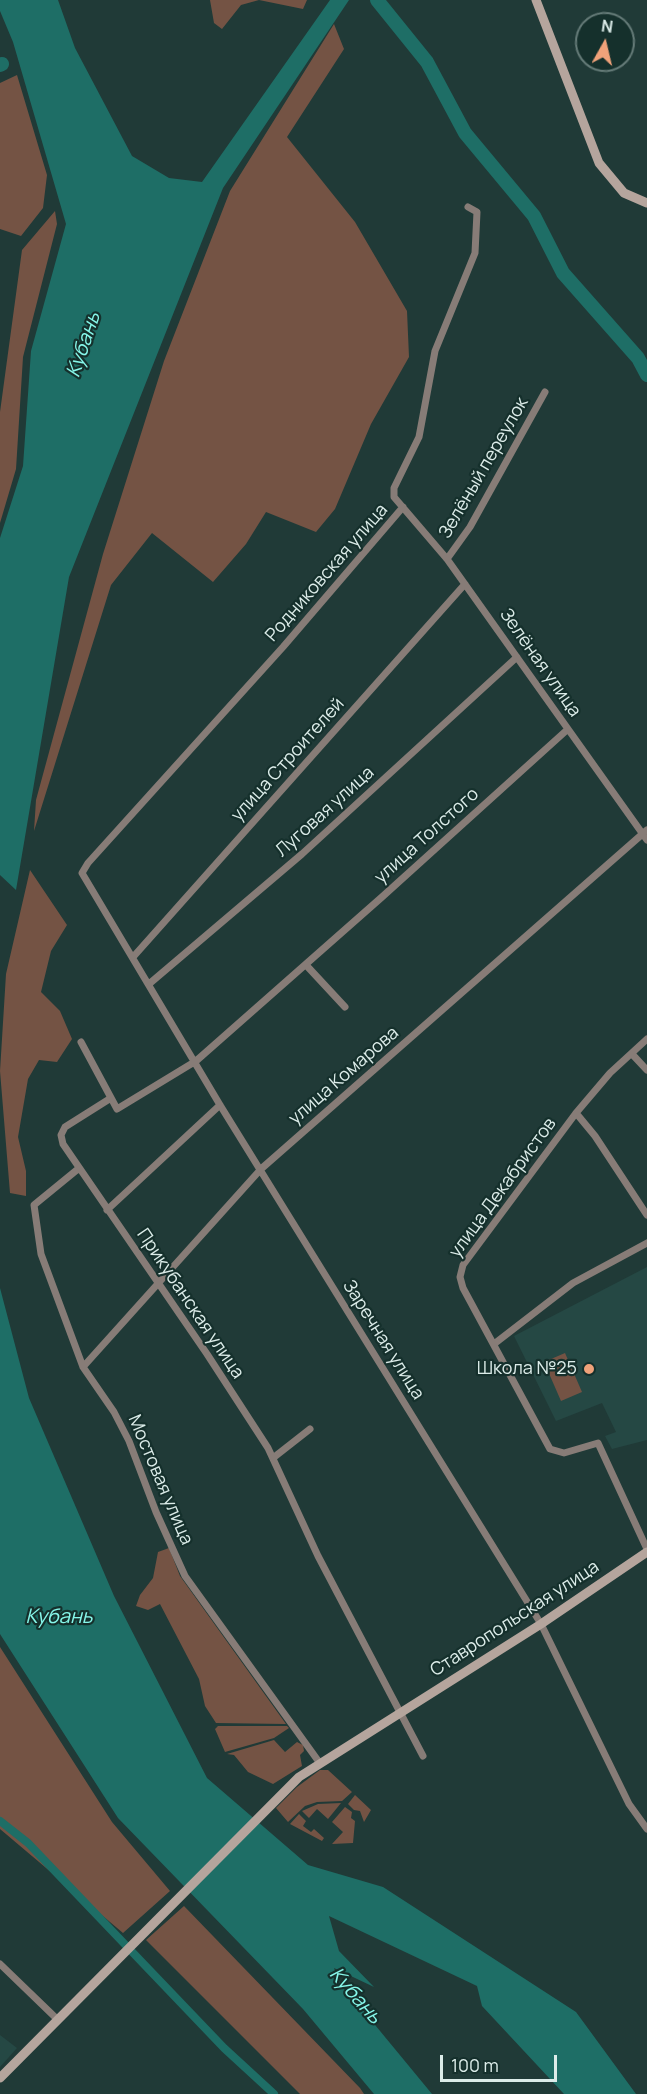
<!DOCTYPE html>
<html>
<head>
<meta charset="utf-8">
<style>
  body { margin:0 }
  #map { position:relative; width:647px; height:2094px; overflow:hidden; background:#203a37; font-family:Manrope,sans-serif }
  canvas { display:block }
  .north { position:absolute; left:575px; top:12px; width:60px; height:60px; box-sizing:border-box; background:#15302c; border:2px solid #657b78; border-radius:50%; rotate:8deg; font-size:16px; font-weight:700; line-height:24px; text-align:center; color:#dcece9 }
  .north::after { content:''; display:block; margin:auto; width:21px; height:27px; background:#f0a27a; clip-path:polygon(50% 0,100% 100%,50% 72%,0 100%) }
  .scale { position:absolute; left:440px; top:2055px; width:117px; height:27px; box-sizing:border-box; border:3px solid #dcece9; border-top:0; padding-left:8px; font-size:18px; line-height:21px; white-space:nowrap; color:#dcece9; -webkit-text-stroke:4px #15302c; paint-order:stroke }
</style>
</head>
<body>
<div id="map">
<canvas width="647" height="2094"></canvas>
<div class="north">N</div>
<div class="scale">100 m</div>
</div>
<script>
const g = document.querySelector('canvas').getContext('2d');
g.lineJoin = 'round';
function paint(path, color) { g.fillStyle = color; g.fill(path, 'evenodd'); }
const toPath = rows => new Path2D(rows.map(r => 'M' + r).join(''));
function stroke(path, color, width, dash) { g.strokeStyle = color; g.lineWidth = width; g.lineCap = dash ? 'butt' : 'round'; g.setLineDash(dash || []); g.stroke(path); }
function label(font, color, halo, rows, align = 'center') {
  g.font = font + ' Manrope,sans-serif'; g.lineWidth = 4.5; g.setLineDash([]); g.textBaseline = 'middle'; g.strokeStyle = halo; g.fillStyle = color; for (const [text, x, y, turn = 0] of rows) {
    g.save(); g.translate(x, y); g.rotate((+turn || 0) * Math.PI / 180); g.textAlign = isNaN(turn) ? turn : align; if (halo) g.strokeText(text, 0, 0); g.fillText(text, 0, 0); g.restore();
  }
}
paint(toPath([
  [647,1267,647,1440,612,1449,605,1436,616,1432,602,1403,556,1421,514,1336],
  [0,2035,17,2048,0,2067]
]), '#254844');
paint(toPath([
  [210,0,307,0,303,9,259,0,241,5,222,29,214,23],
  [334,24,344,49,287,137,355,222,407,311,409,357,371,424,335,509,316,532,266,512,246,544,213,582,152,533,111,585,34,831,36,800,103,554,164,361,230,191],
  [17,75,47,175,43,208,21,236,0,229,0,83],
  [55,211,57,224,23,357,16,469,0,523,0,412,22,250],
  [30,870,67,925,51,951,41,992,60,1011,72,1039,57,1062,39,1060,28,1079,18,1137,26,1171,26,1196,10,1193,0,1071,6,974],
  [565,1353,582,1392,561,1401,544,1362],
  [169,1548,180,1576,286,1724,216,1723,205,1706,199,1679,160,1604,148,1610,136,1606,140,1595,153,1578,158,1552],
  [0,1647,112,1822,170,1891,123,1933,0,1829],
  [218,1726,287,1726,289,1728,274,1738,225,1752,215,1729],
  [274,1740,285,1752,297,1742,303,1745,304,1751,300,1755,302,1766,273,1784,248,1772,234,1755,227,1754],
  [320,1770,328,1770,352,1792,342,1801,317,1802,305,1806,288,1822,276,1808,297,1787],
  [355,1795,371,1810,364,1822,360,1811,354,1810,348,1804],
  [341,1803,328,1819,317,1809,309,1818,302,1811,318,1804],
  [345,1807,352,1812,351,1818,355,1821,353,1843,332,1844,343,1832,332,1822],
  [299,1814,306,1821,303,1826,311,1832,314,1829,324,1838,322,1841,290,1824],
  [184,1906,360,2088,364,2094,300,2094,146,1940]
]), '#745344');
paint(toPath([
  [0,0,58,0,75,48,132,156,169,178,202,182,330,0,349,0,223,188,69,577,16,890,0,875,0,538,23,466,31,351,66,224,13,42,0,11],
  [0,1288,29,1398,114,1596,207,1778,308,1865,383,1887,576,2012,636,2094,564,2094,482,2006,477,1986,329,1916,339,1951,374,1987,334,1968,338,1980,432,2094,374,2094,303,2009,118,1818,0,1634]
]), '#1e6e66');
stroke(toPath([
  [0,1821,28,1843,224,2048,274,2094]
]), '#1e6e66', 8);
stroke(toPath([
  [377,0,427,62,465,133,534,216,563,273,638,358,647,375],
  [0,65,2,64]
]), '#1e6e66', 14);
stroke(toPath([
  [468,207,477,212,475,253,435,351,419,437,394,488,394,497,447,559,647,840],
  [403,507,283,647,88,863,82,873,220,1105,541,1624,629,1804,647,1829],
  [447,559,470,527,545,392],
  [134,956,465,584],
  [306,965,345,1007],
  [149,984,302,854,517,657],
  [647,1039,610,1073,576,1113,463,1265,460,1277,463,1288,550,1449,564,1453,598,1443,647,1549],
  [81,1042,117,1109,196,1061,382,897,568,729],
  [632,1054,647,1070],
  [111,1098,65,1127,61,1135,63,1144,207,1354,268,1448,318,1556,423,1756],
  [576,1113,595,1136,647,1215],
  [78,1169,34,1205,41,1254,83,1367,114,1412,129,1441,156,1512,185,1576,319,1762],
  [107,1210,220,1105],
  [494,1344,573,1283,647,1243],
  [83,1367,261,1169,647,830],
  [273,1458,310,1429],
  [0,1964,57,2019]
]), '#877c77', 7);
stroke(toPath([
  [536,0,599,163,624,193,647,203],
  [0,2078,299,1777,541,1624,647,1552]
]), '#b5a59d', 9);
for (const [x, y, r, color] of [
  [589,1369,6,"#f0a27a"]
]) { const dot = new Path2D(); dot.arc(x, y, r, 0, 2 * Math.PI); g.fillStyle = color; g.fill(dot); stroke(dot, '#15302c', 2); }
label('18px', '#dcece9', '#15302c', [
  ["Зелёный переулок",484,468,-60],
  ["Родниковская улица",327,573,-49],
  ["Зелёная улица",540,663,55],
  ["улица Строителей",288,760,-48],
  ["Луговая улица",325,812,-42],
  ["улица Толстого",427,836,-42],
  ["улица Комарова",344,1076,-41],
  ["улица Декабристов",503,1188,-54],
  ["Прикубанская улица",190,1304,56],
  ["Заречная улица",383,1340,58],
  ["Мостовая улица",160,1480,67],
  ["Ставропольская улица",515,1619,-33]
]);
label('18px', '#dcece9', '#15302c', [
  ["Школа №25",577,1369]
], 'right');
label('italic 20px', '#86f7ea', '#15302c', [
  ["Кубань",84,345,-71],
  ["Кубань",59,1617],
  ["Кубань",355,1996,49]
]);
</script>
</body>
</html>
